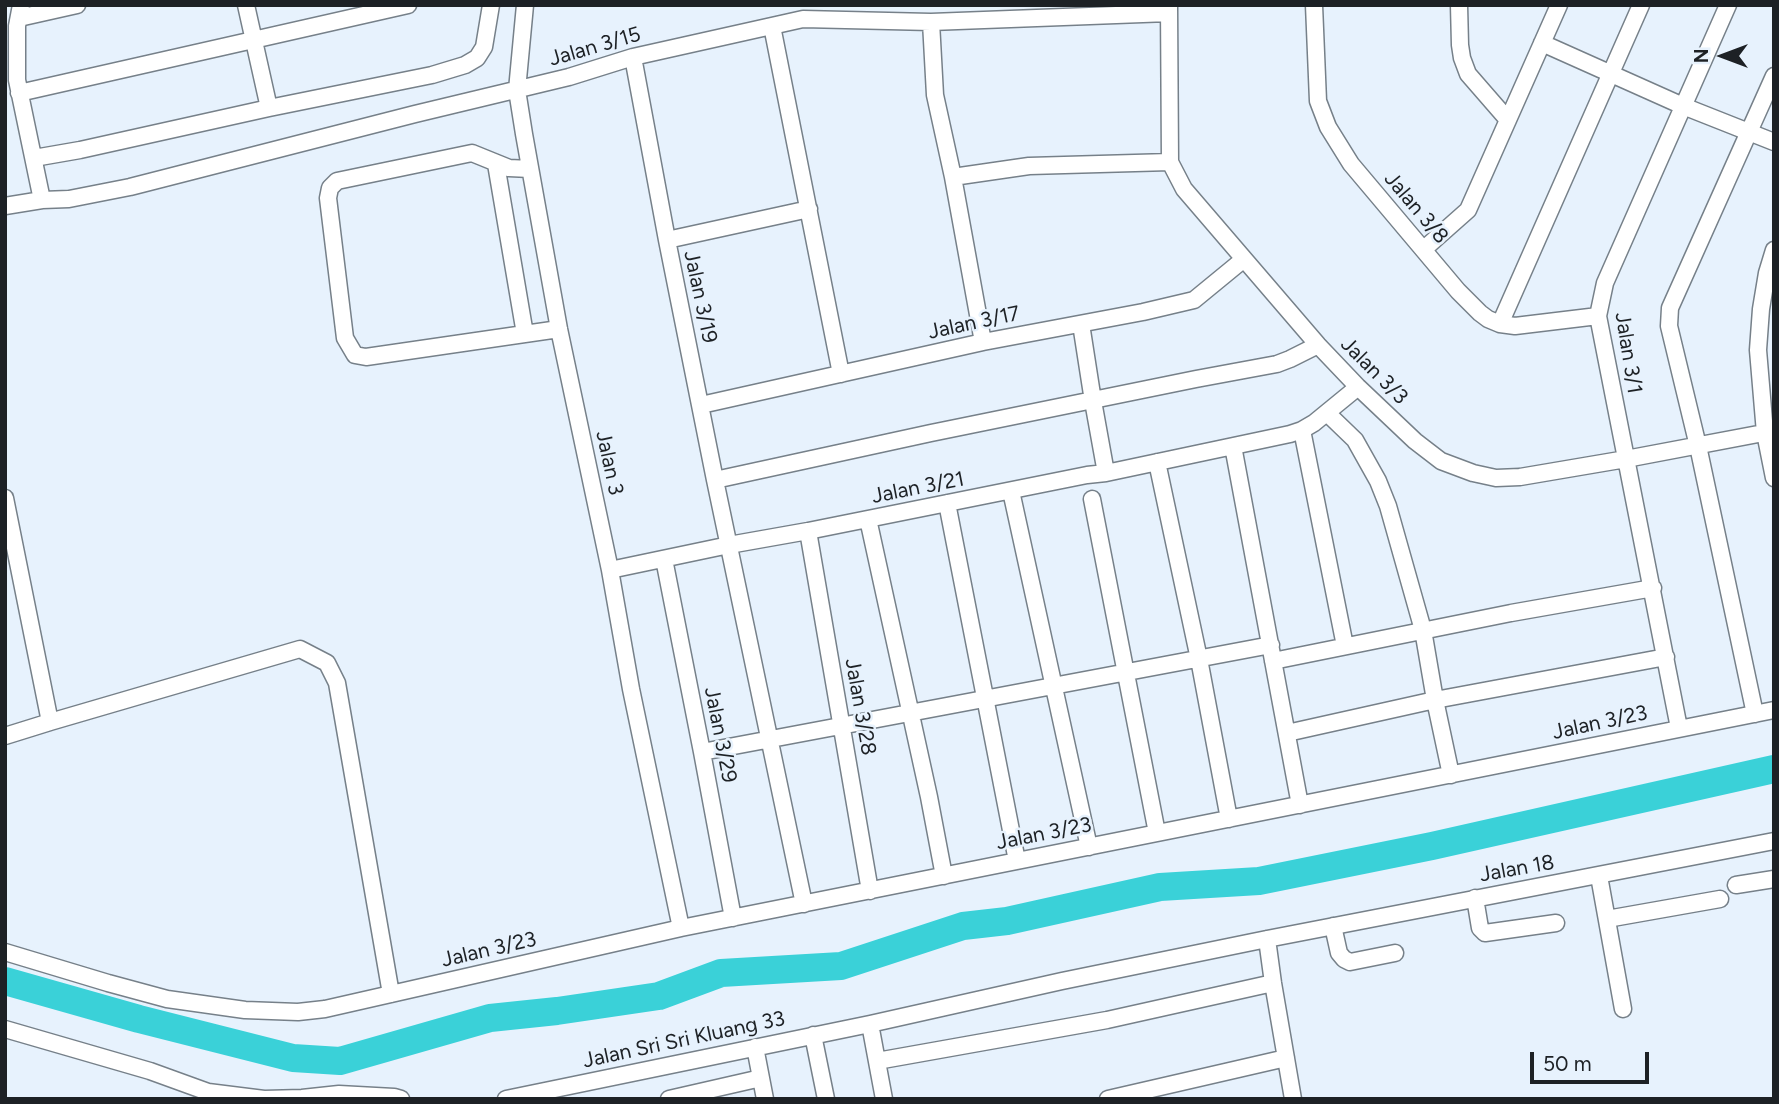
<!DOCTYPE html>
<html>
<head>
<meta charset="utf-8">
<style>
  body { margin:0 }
  #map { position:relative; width:1779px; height:1104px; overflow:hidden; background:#e7f2fd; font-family:Figtree,sans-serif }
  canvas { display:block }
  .frame { position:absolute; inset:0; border:7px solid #1d2125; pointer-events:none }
  .north { position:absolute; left:1688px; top:21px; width:70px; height:70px; -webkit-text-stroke:5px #e7f2fd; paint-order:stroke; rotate:270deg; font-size:19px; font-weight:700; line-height:28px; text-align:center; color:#1d2125 }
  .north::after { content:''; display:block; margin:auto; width:24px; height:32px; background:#1d2125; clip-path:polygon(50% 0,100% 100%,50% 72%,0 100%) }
  .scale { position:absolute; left:1530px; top:1052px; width:119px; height:32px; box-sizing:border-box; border:4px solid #1d2125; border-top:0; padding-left:9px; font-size:21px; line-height:24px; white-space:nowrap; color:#1d2125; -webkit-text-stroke:5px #e7f2fd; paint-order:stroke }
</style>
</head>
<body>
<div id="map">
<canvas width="1779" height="1104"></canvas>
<div class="frame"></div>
<div class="north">N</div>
<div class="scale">50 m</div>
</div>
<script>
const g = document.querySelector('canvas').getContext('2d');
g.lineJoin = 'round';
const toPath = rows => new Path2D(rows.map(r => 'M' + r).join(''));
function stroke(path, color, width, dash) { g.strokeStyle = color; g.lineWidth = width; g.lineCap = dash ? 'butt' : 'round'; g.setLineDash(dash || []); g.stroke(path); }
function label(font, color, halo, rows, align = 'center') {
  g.font = font + ' Figtree,sans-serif'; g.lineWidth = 5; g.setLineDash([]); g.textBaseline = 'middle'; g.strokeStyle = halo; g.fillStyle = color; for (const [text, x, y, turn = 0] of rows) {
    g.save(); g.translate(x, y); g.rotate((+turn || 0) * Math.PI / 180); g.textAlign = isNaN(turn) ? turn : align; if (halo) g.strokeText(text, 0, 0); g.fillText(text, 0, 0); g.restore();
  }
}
stroke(toPath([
  [5,981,139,1019,293,1058,340,1061,490,1018,557,1011,659,996,721,973,841,966,963,926,1007,921,1160,887,1259,881,1432,846,1774,769]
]), '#3ad1d8', 28);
const minor = toPath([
  [21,5,17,26,17,80,42,200],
  [246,5,269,108],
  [525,5,517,90,524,134,559,329,610,570,631,689,681,928],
  [1169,5,1170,162,1184,189,1318,345,1358,387,1415,441,1441,461,1473,473,1496,478,1520,477,1626,459,1774,431],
  [1314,5,1318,101,1328,127,1351,164,1458,291,1480,313,1488,319,1500,324,1515,326,1598,316],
  [1459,5,1460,45,1462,58,1468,74,1508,120],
  [19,18,77,5],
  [931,22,935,95,953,177,983,342],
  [772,26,841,374],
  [1542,43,1683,106,1774,142],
  [633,57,667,240,715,480,804,904],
  [19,93,408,5],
  [34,158,80,150,269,108,432,75,465,65,477,58,484,47,491,5],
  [496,164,525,334],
  [530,169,509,168,472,153,337,181,330,188,328,198,345,338,355,355,366,357,559,329],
  [953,177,1029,166,1170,162],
  [5,206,42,200,69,199,130,187,415,114,569,77,633,57,803,19,931,22,1169,13],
  [667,240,809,209],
  [1424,249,1468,210,1559,5],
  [1774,250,1767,273,1761,309,1758,350,1765,433,1774,478],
  [1081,324,1093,401,1106,473],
  [1500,324,1641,5],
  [701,405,983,342,1143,312,1194,300,1244,259],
  [1327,413,1355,440,1378,481,1388,506,1423,630,1435,700,1451,775],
  [1302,430,1345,646],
  [1233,446,1300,805],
  [1157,462,1199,659,1229,819],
  [715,480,931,433,1196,379,1277,364,1290,359,1318,345],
  [1011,491,1089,847],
  [5,498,50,722,5,736],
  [1092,499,1157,833],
  [947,503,1017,861],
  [868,519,929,797,944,876],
  [808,531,870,891],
  [664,559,702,752,733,918],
  [610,570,729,545,808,531,1087,475,1106,473,1290,434,1302,430,1314,423,1358,387],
  [1273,661,1511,613,1653,588],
  [1755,714,1698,446,1669,326,1670,308,1774,76],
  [50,722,300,649,327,663,337,683,391,994],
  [1679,728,1598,316,1605,283,1728,5],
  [1287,733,1435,700,1666,657],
  [702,752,1271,645],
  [1599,876,1623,1009],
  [1736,885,1774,879],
  [1475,898,1480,928,1485,933,1556,923],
  [1607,919,1720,899],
  [1333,926,1339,953,1344,959,1350,962,1395,953],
  [1267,939,1273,983,1293,1099],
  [5,952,108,983,167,999,245,1010,298,1012,325,1009,681,928,1774,710],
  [870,1024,884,1099],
  [5,1029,150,1071,208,1092,264,1099,302,1098,339,1094,394,1097,401,1099],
  [813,1035,826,1099],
  [755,1047,765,1099],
  [877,1061,1107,1020,1273,983],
  [506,1099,870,1024,1062,981,1267,939,1774,841],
  [669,1099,761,1078],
  [1108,1099,1286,1058]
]);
stroke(minor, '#768089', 19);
stroke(minor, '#fff', 16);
label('21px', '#1d2125', '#e7f2fd', [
  ["Jalan 3/15",595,47,-16],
  ["Jalan 3/8",1416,208,50],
  ["Jalan 3/19",700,297,78],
  ["Jalan 3/17",974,323,-12],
  ["Jalan 3/1",1628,353,81],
  ["Jalan 3/3",1374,371,45],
  ["Jalan 3",609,463,78],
  ["Jalan 3/21",918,488,-11],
  ["Jalan 3/28",860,707,80],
  ["Jalan 3/23",1600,723,-12],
  ["Jalan 3/29",720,735,79],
  ["Jalan 3/23",1044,834,-11],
  ["Jalan 18",1517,869,-10],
  ["Jalan 3/23",489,950,-13],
  ["Jalan Sri Sri Kluang 33",684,1040,-12]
]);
</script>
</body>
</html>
